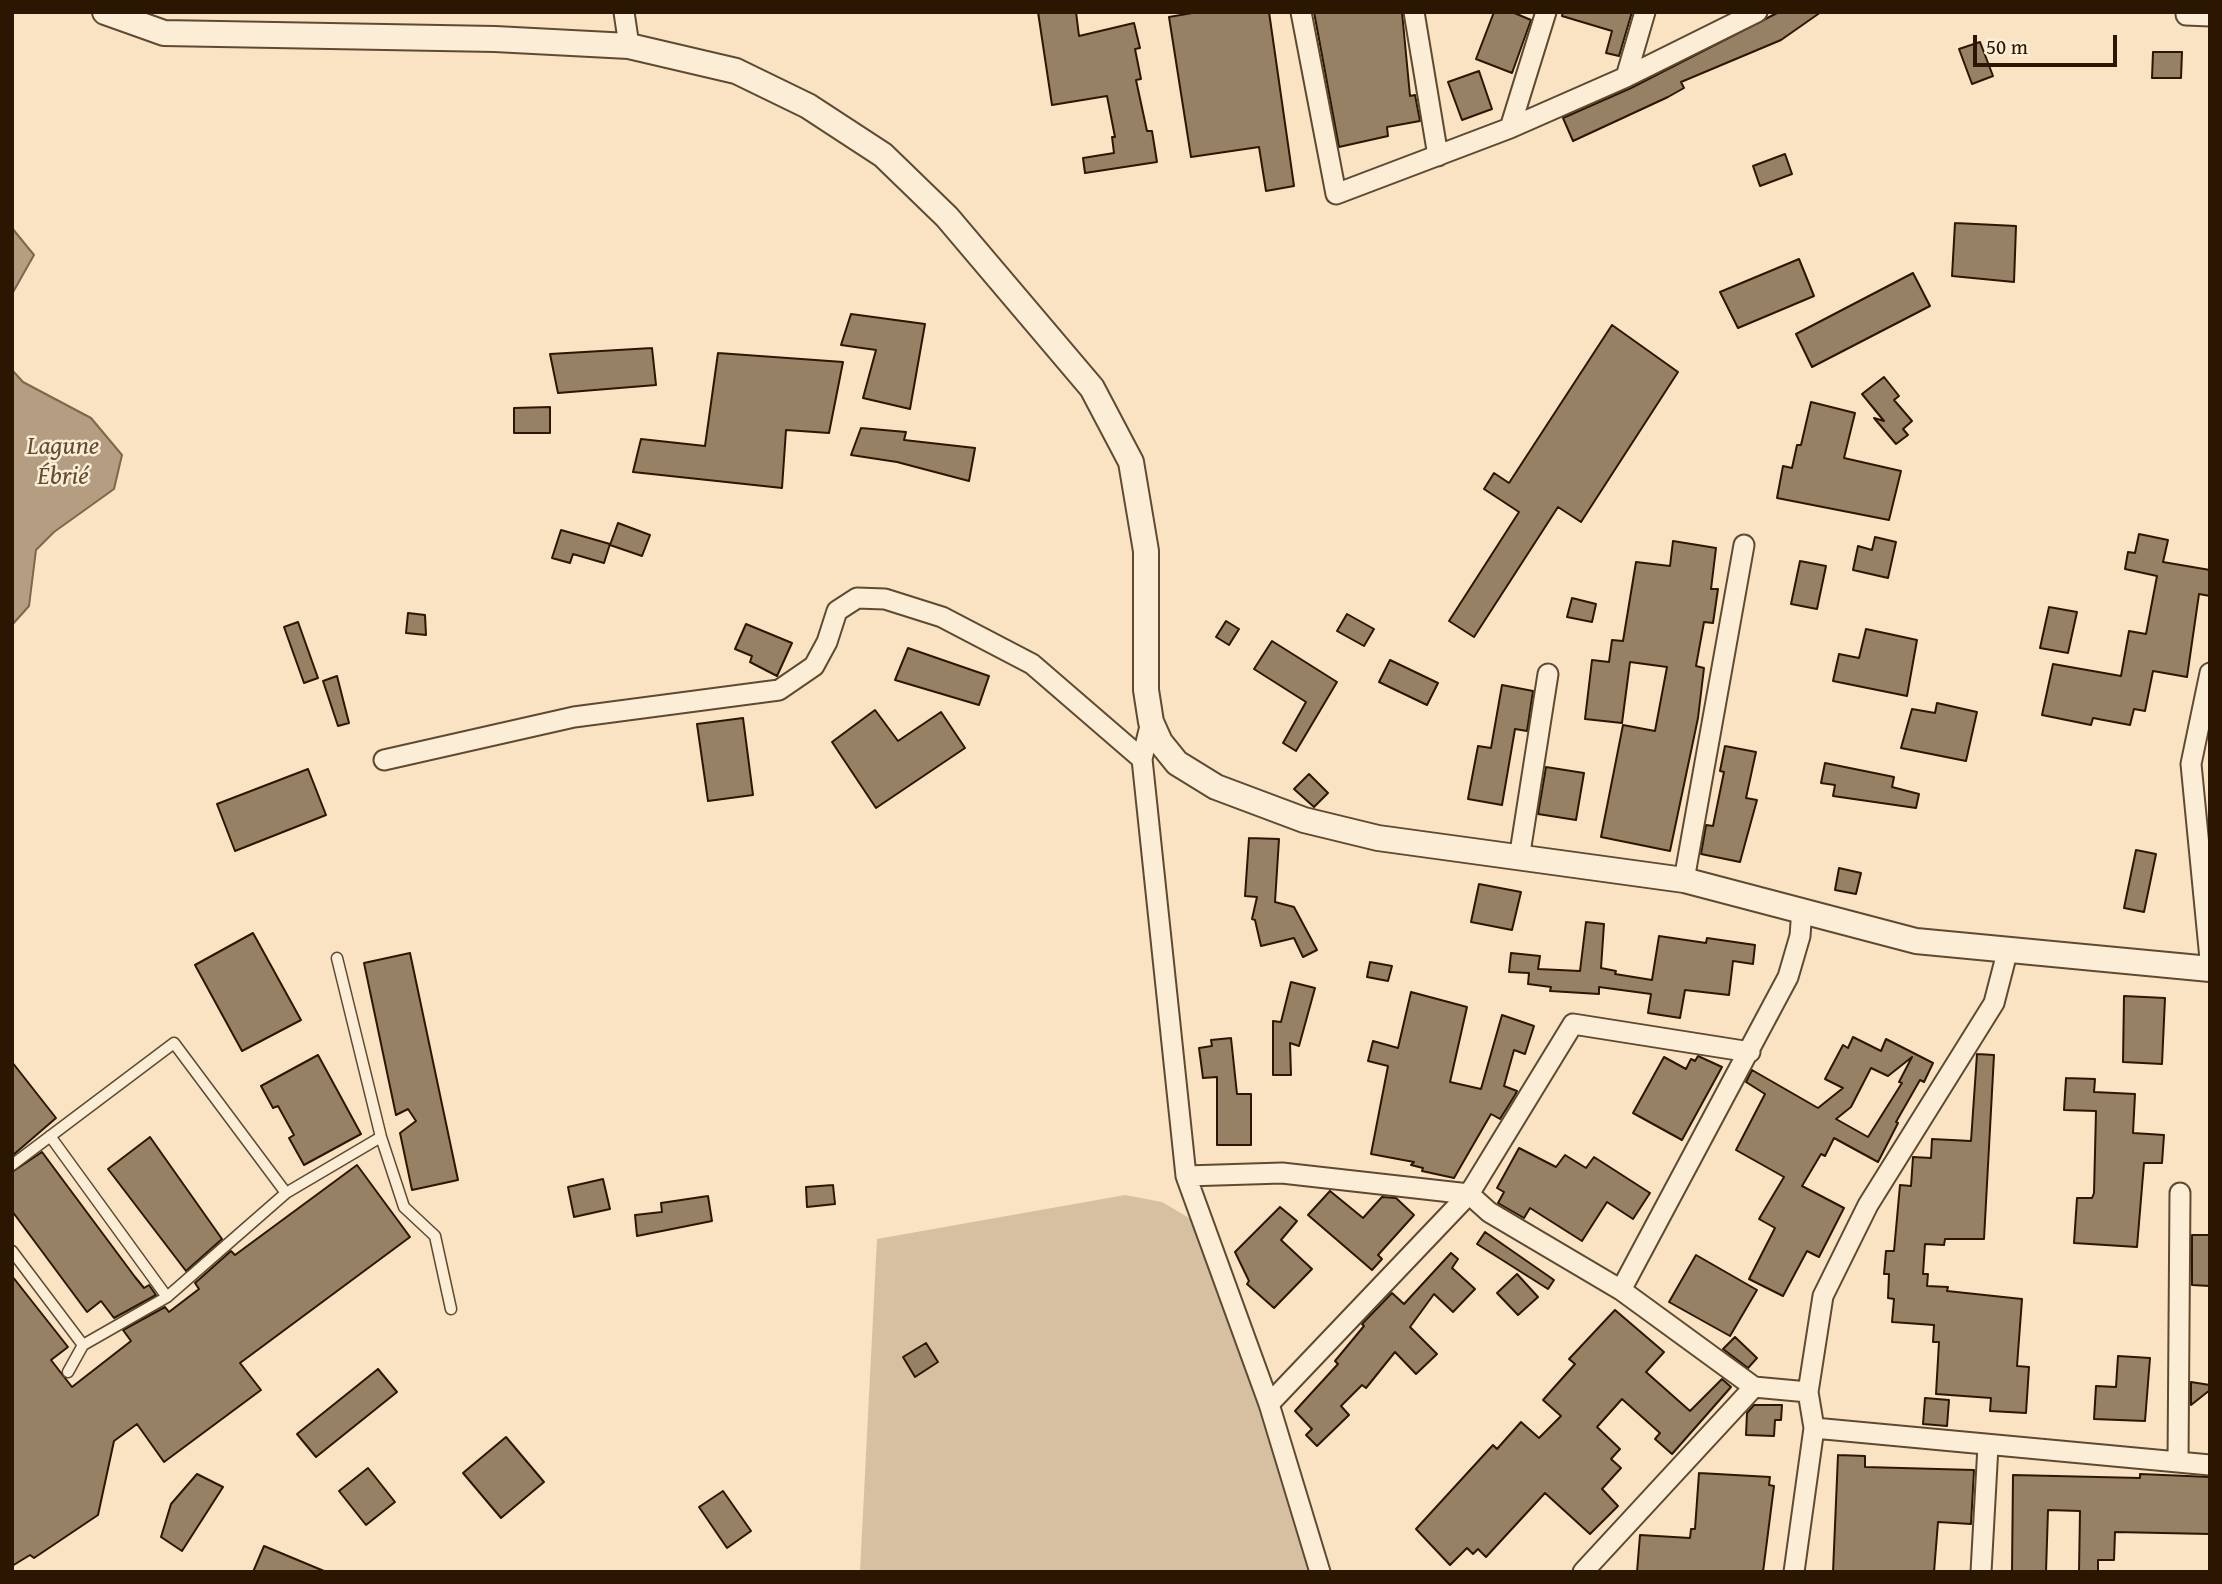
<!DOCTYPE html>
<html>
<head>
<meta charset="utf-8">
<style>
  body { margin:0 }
  #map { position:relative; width:2222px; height:1584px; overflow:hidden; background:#fae3c2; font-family:"Gentium Book Plus",serif }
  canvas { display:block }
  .frame { position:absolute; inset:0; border:14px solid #2b1601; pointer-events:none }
  .scale { position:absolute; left:1973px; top:35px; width:144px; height:32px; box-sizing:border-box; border:4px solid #2b1601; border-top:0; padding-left:9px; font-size:21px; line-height:24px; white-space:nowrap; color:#2b1601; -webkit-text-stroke:5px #fcedd7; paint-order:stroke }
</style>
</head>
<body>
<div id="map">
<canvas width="2222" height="1584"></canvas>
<div class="frame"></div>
<div class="scale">50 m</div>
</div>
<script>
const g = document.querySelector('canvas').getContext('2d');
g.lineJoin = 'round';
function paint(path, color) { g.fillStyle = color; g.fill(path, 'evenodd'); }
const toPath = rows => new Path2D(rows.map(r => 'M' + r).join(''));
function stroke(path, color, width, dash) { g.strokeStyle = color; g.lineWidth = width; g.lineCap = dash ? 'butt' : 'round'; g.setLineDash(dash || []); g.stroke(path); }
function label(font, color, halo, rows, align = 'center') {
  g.font = font + ' "Gentium Book Plus",serif'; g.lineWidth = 5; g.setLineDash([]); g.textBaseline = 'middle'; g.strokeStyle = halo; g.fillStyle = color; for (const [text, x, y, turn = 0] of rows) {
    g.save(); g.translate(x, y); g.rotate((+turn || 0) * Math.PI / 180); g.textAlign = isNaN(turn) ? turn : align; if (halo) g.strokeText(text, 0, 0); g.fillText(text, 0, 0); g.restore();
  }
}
paint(toPath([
  [1125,1195,1162,1202,1191,1219,1209,1244,1310,1572,860,1572,877,1239]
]), '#d7c0a1');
const water = toPath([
  [12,228,34,255,12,294,12,228],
  [12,370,23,382,91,418,122,455,114,489,54,532,36,550,29,606,12,625,12,370]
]);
paint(water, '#b49d80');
stroke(water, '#7d674d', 2);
const building = toPath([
  [1038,12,1076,12,1079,36,1134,23,1140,48,1135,49,1141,79,1136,80,1147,131,1152,131,1157,162,1085,173,1083,158,1114,153,1112,137,1115,137,1107,96,1052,105,1038,12],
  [1198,12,1269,12,1294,186,1266,191,1259,147,1191,157,1169,17,1198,12],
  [1314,12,1402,12,1410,96,1415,95,1420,121,1387,127,1388,136,1339,147,1314,12],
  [1494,12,1512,12,1531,20,1512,73,1476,59,1494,12],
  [1563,12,1632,12,1619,56,1606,53,1612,31,1562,16,1563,12],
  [1779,12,1821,12,1781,40,1681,82,1684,88,1668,97,1573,141,1563,118,1631,88,1779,12],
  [1980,42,1993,76,1972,84,1959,49,1980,42],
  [2153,52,2182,52,2181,78,2152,78,2153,52],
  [1479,71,1492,109,1462,120,1448,82,1479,71],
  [1785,154,1792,174,1760,186,1753,166,1785,154],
  [1955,223,2016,226,2014,282,1952,276,1955,223],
  [1799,259,1814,296,1738,328,1720,292,1799,259],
  [1913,273,1930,306,1812,367,1796,334,1913,273],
  [851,314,925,324,910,409,863,398,876,350,841,345,851,314],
  [1612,325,1678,372,1581,522,1558,507,1474,637,1449,621,1519,512,1484,489,1494,473,1509,483,1612,325],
  [652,348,656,385,558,393,550,354,652,348],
  [718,353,843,362,829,433,786,430,782,488,633,472,641,439,705,446,718,353],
  [1884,377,1899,396,1894,400,1912,421,1903,429,1908,435,1896,444,1874,418,1884,421,1862,394,1884,377],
  [1811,402,1855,413,1844,458,1901,471,1889,520,1777,498,1783,466,1792,468,1797,445,1801,445,1811,402],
  [550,407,550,433,514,433,514,408,550,407],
  [861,428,906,432,904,440,975,448,969,481,897,462,851,455,861,428],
  [618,523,650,535,642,556,610,545,618,523],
  [561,530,610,544,604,563,573,554,570,563,552,558,561,530],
  [2139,534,2168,540,2163,562,2210,570,2210,596,2199,594,2187,677,2153,671,2145,711,2134,709,2130,725,2093,718,2091,725,2042,715,2053,664,2121,676,2129,631,2146,634,2157,576,2125,569,2128,552,2135,553,2139,534],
  [1875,537,1896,542,1888,578,1853,570,1858,546,1872,550,1875,537],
  [1673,541,1716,548,1711,589,1718,589,1713,623,1704,622,1696,666,1704,668,1698,718,1670,851,1601,837,1623,725,1655,731,1667,667,1630,662,1622,723,1585,719,1592,660,1609,662,1612,640,1623,641,1636,562,1670,566,1673,541],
  [1800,561,1826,566,1817,609,1791,604,1800,561],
  [1572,598,1596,604,1592,622,1567,617,1572,598],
  [2049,607,2077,612,2068,653,2040,648,2049,607],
  [408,613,425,615,426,635,406,633,408,613],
  [1347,614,1374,629,1364,646,1337,631,1347,614],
  [1226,621,1239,629,1229,645,1216,637,1226,621],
  [298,622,318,678,304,683,284,627,298,622],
  [746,624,792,643,777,676,750,662,752,656,735,649,746,624],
  [1866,629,1917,640,1907,696,1833,681,1839,654,1859,658,1866,629],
  [1272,641,1337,682,1296,751,1283,743,1306,702,1254,669,1272,641],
  [908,648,989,676,979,705,895,680,908,648],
  [1390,660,1438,683,1427,705,1379,682,1390,660],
  [337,676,349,723,338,726,323,681,337,676],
  [1502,685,1533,691,1527,731,1515,729,1502,805,1468,799,1478,746,1491,748,1502,685],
  [1937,703,1977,712,1966,761,1901,748,1912,709,1935,713,1937,703],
  [875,710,898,741,941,712,965,748,876,808,832,742,875,710],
  [743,718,753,795,708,801,697,724,743,718],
  [1725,746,1756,752,1746,798,1757,800,1740,862,1701,854,1706,825,1713,826,1724,772,1720,771,1725,746],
  [1825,763,1894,777,1892,787,1919,794,1916,808,1833,796,1835,785,1821,783,1825,763],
  [1546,767,1584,773,1576,820,1538,814,1546,767],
  [308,769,326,815,235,851,217,804,308,769],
  [1309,774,1328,793,1314,807,1294,789,1309,774],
  [1249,838,1279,839,1275,902,1294,907,1317,950,1303,957,1294,938,1261,946,1255,920,1252,919,1257,897,1245,896,1249,838],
  [2136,850,2156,854,2144,912,2124,908,2136,850],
  [1839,868,1861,873,1856,894,1835,890,1839,868],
  [1479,884,1521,892,1512,930,1471,922,1479,884],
  [1586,922,1604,924,1601,968,1616,971,1615,974,1652,980,1659,936,1706,943,1707,938,1755,945,1753,964,1733,961,1729,995,1685,990,1680,1018,1648,1013,1651,994,1599,987,1599,994,1550,991,1551,987,1528,984,1529,973,1509,972,1511,953,1540,956,1538,969,1580,971,1586,922],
  [253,933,301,1020,242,1051,195,965,253,933],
  [410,953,458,1180,412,1190,400,1133,416,1121,408,1109,396,1115,364,963,410,953],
  [1370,962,1392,966,1388,981,1367,977,1370,962],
  [1291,982,1315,988,1299,1046,1290,1043,1291,1075,1273,1075,1273,1021,1281,1022,1291,982],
  [1411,992,1467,1007,1450,1082,1481,1089,1502,1015,1534,1026,1525,1054,1514,1050,1504,1086,1517,1091,1515,1095,1500,1119,1491,1114,1454,1178,1422,1171,1423,1168,1411,1165,1414,1162,1371,1154,1388,1066,1368,1061,1373,1041,1398,1048,1411,992],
  [2124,996,2165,998,2162,1064,2123,1062,2124,996],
  [1853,1037,1881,1051,1886,1039,1933,1063,1924,1082,1920,1080,1896,1122,1898,1123,1878,1162,1834,1138,1825,1156,1821,1154,1802,1186,1844,1208,1819,1257,1807,1251,1783,1296,1749,1279,1775,1228,1759,1219,1784,1177,1736,1150,1765,1094,1746,1082,1752,1070,1818,1108,1843,1088,1825,1079,1843,1045,1848,1048,1853,1037],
  [1912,1057,1899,1082,1902,1083,1868,1137,1836,1119,1851,1107,1871,1068,1888,1076,1912,1057],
  [1231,1038,1237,1094,1251,1094,1251,1145,1217,1145,1217,1077,1203,1078,1199,1048,1212,1046,1211,1040,1231,1038],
  [1977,1054,1994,1055,1984,1239,1945,1239,1944,1245,1925,1244,1923,1274,1928,1274,1927,1286,1948,1287,1947,1291,2022,1299,2017,1366,2029,1367,2026,1413,1990,1411,1991,1398,1936,1394,1939,1342,1933,1342,1934,1325,1892,1322,1894,1299,1888,1298,1889,1274,1884,1274,1886,1251,1894,1251,1900,1185,1911,1186,1913,1157,1931,1158,1932,1139,1971,1141,1977,1054],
  [318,1055,361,1134,304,1165,289,1138,294,1135,278,1106,273,1108,261,1086,318,1055],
  [1698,1056,1722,1067,1682,1140,1633,1113,1664,1057,1686,1069,1691,1059,1695,1061,1698,1056],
  [12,1062,56,1118,12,1156,12,1062],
  [2066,1078,2095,1079,2094,1092,2135,1094,2133,1133,2164,1135,2162,1163,2144,1163,2137,1247,2074,1243,2077,1198,2092,1198,2094,1193,2096,1111,2064,1110,2066,1078],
  [150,1137,222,1239,186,1271,108,1169,150,1137],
  [1519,1148,1556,1167,1565,1155,1586,1168,1594,1157,1650,1193,1633,1219,1607,1202,1582,1241,1530,1208,1524,1218,1498,1203,1504,1192,1497,1188,1519,1148],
  [42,1152,135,1277,144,1288,149,1285,156,1295,114,1318,101,1301,87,1312,12,1211,12,1172,42,1152],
  [357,1165,410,1237,240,1363,261,1390,164,1462,137,1424,114,1441,98,1515,34,1558,30,1555,12,1566,12,1276,68,1347,51,1360,72,1387,131,1341,123,1330,165,1307,169,1312,199,1289,195,1283,231,1251,235,1255,357,1165],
  [603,1179,610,1209,574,1217,568,1187,603,1179],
  [833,1185,835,1204,807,1207,806,1187,833,1185],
  [1330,1191,1363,1218,1382,1197,1396,1198,1414,1215,1378,1255,1382,1259,1372,1270,1308,1215,1330,1191],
  [708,1196,712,1221,637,1236,635,1215,662,1212,661,1203,708,1196],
  [1280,1207,1297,1221,1281,1240,1312,1269,1274,1308,1247,1284,1249,1281,1235,1252,1280,1207],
  [1485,1232,1554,1280,1548,1289,1477,1244,1485,1232],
  [2192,1235,2210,1235,2210,1286,2192,1285,2192,1235],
  [1451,1253,1458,1259,1452,1268,1475,1289,1453,1312,1434,1294,1410,1327,1437,1354,1416,1374,1395,1352,1366,1388,1362,1385,1341,1406,1349,1415,1317,1446,1306,1435,1312,1429,1295,1411,1338,1364,1335,1361,1364,1326,1362,1324,1392,1293,1404,1304,1451,1253],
  [1696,1255,1757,1290,1730,1336,1669,1302,1696,1255],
  [1517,1274,1538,1297,1518,1315,1497,1293,1517,1274],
  [1615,1310,1664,1352,1646,1372,1690,1411,1722,1379,1731,1387,1672,1454,1655,1439,1660,1433,1622,1399,1597,1427,1620,1449,1611,1459,1621,1468,1602,1489,1618,1506,1590,1534,1545,1493,1486,1557,1478,1549,1473,1554,1467,1548,1450,1565,1416,1529,1493,1445,1497,1449,1521,1422,1539,1438,1561,1416,1543,1400,1575,1364,1569,1359,1615,1310],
  [1735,1337,1757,1358,1748,1368,1723,1349,1735,1337],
  [926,1343,938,1362,915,1377,903,1357,926,1343],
  [2118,1356,2150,1358,2145,1421,2094,1419,2096,1386,2116,1387,2118,1356],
  [378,1369,397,1392,316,1457,297,1434,378,1369],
  [2191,1382,2210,1385,2210,1390,2191,1405,2191,1382],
  [1925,1398,1949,1400,1947,1426,1923,1424,1925,1398],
  [1754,1405,1782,1405,1781,1420,1775,1420,1774,1436,1746,1435,1747,1413,1754,1405],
  [506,1437,544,1482,501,1518,463,1473,506,1437],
  [1838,1455,1865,1456,1865,1467,1974,1470,1971,1524,1938,1522,1934,1572,1833,1572,1838,1455],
  [368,1468,395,1502,366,1525,339,1491,368,1468],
  [1699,1473,1770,1477,1769,1485,1774,1486,1763,1572,1637,1572,1640,1535,1690,1538,1691,1529,1695,1529,1699,1473],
  [197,1474,223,1487,182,1551,161,1537,171,1504,197,1474],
  [2140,1474,2210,1477,2210,1534,2115,1532,2114,1560,2098,1560,2098,1572,2079,1572,2080,1511,2048,1510,2046,1572,2012,1572,2013,1475,2140,1478,2140,1474],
  [723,1491,751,1531,727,1548,699,1507,723,1491],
  [264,1546,324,1571,324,1572,253,1572,264,1546]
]);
paint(building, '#978165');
stroke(building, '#2b1601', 2);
const service = toPath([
  [337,958,381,1137,404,1207,435,1236,451,1309],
  [50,1136,167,1297],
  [12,1165,174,1043,286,1193],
  [12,1251,83,1345],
  [68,1372,83,1345,167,1297,286,1193,381,1137]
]);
const minor = toPath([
  [624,12,629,46],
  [1301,12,1336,194,1510,128,1626,77,1757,12],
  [1414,12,1438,156],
  [2186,15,2210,16],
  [1626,77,1645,12],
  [1510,128,1546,12],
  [2210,673,2191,764,2210,959],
  [1151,722,1142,759,1186,1176,1269,1404,1320,1572],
  [384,760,574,717,779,690,814,666,827,642,837,611,857,598,885,599,942,617,1032,664,1142,759],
  [1519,859,1548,674],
  [1684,880,1744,545],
  [1186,1176,1282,1173,1469,1194,1489,1212,1621,1290,1754,1387,1808,1392,1814,1428,2210,1465],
  [1621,1290,1788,977,1800,936,1802,909],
  [1808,1392,1823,1296,1868,1205,1994,1003,2008,949],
  [1269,1404,1469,1194,1573,1024,1750,1052],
  [2178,1462,2180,1193],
  [1583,1572,1754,1387],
  [1794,1572,1814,1428],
  [1981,1572,1988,1446]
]);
const tertiary = toPath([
  [105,12,164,33,495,39,629,46,736,71,808,106,883,155,947,217,1092,388,1131,462,1146,551,1146,690,1151,722,1160,742,1177,763,1216,787,1304,820,1378,838,1684,880,1916,941,2210,969]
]);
stroke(service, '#5f4931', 13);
stroke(minor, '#5f4931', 23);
stroke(tertiary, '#5f4931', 28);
stroke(service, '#fcedd7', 10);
stroke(minor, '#fcedd7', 19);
stroke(tertiary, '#fcedd7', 24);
label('italic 26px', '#624c34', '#fcedd7', [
  ["Lagune",63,447],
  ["Ébrié",63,477]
]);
</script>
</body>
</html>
